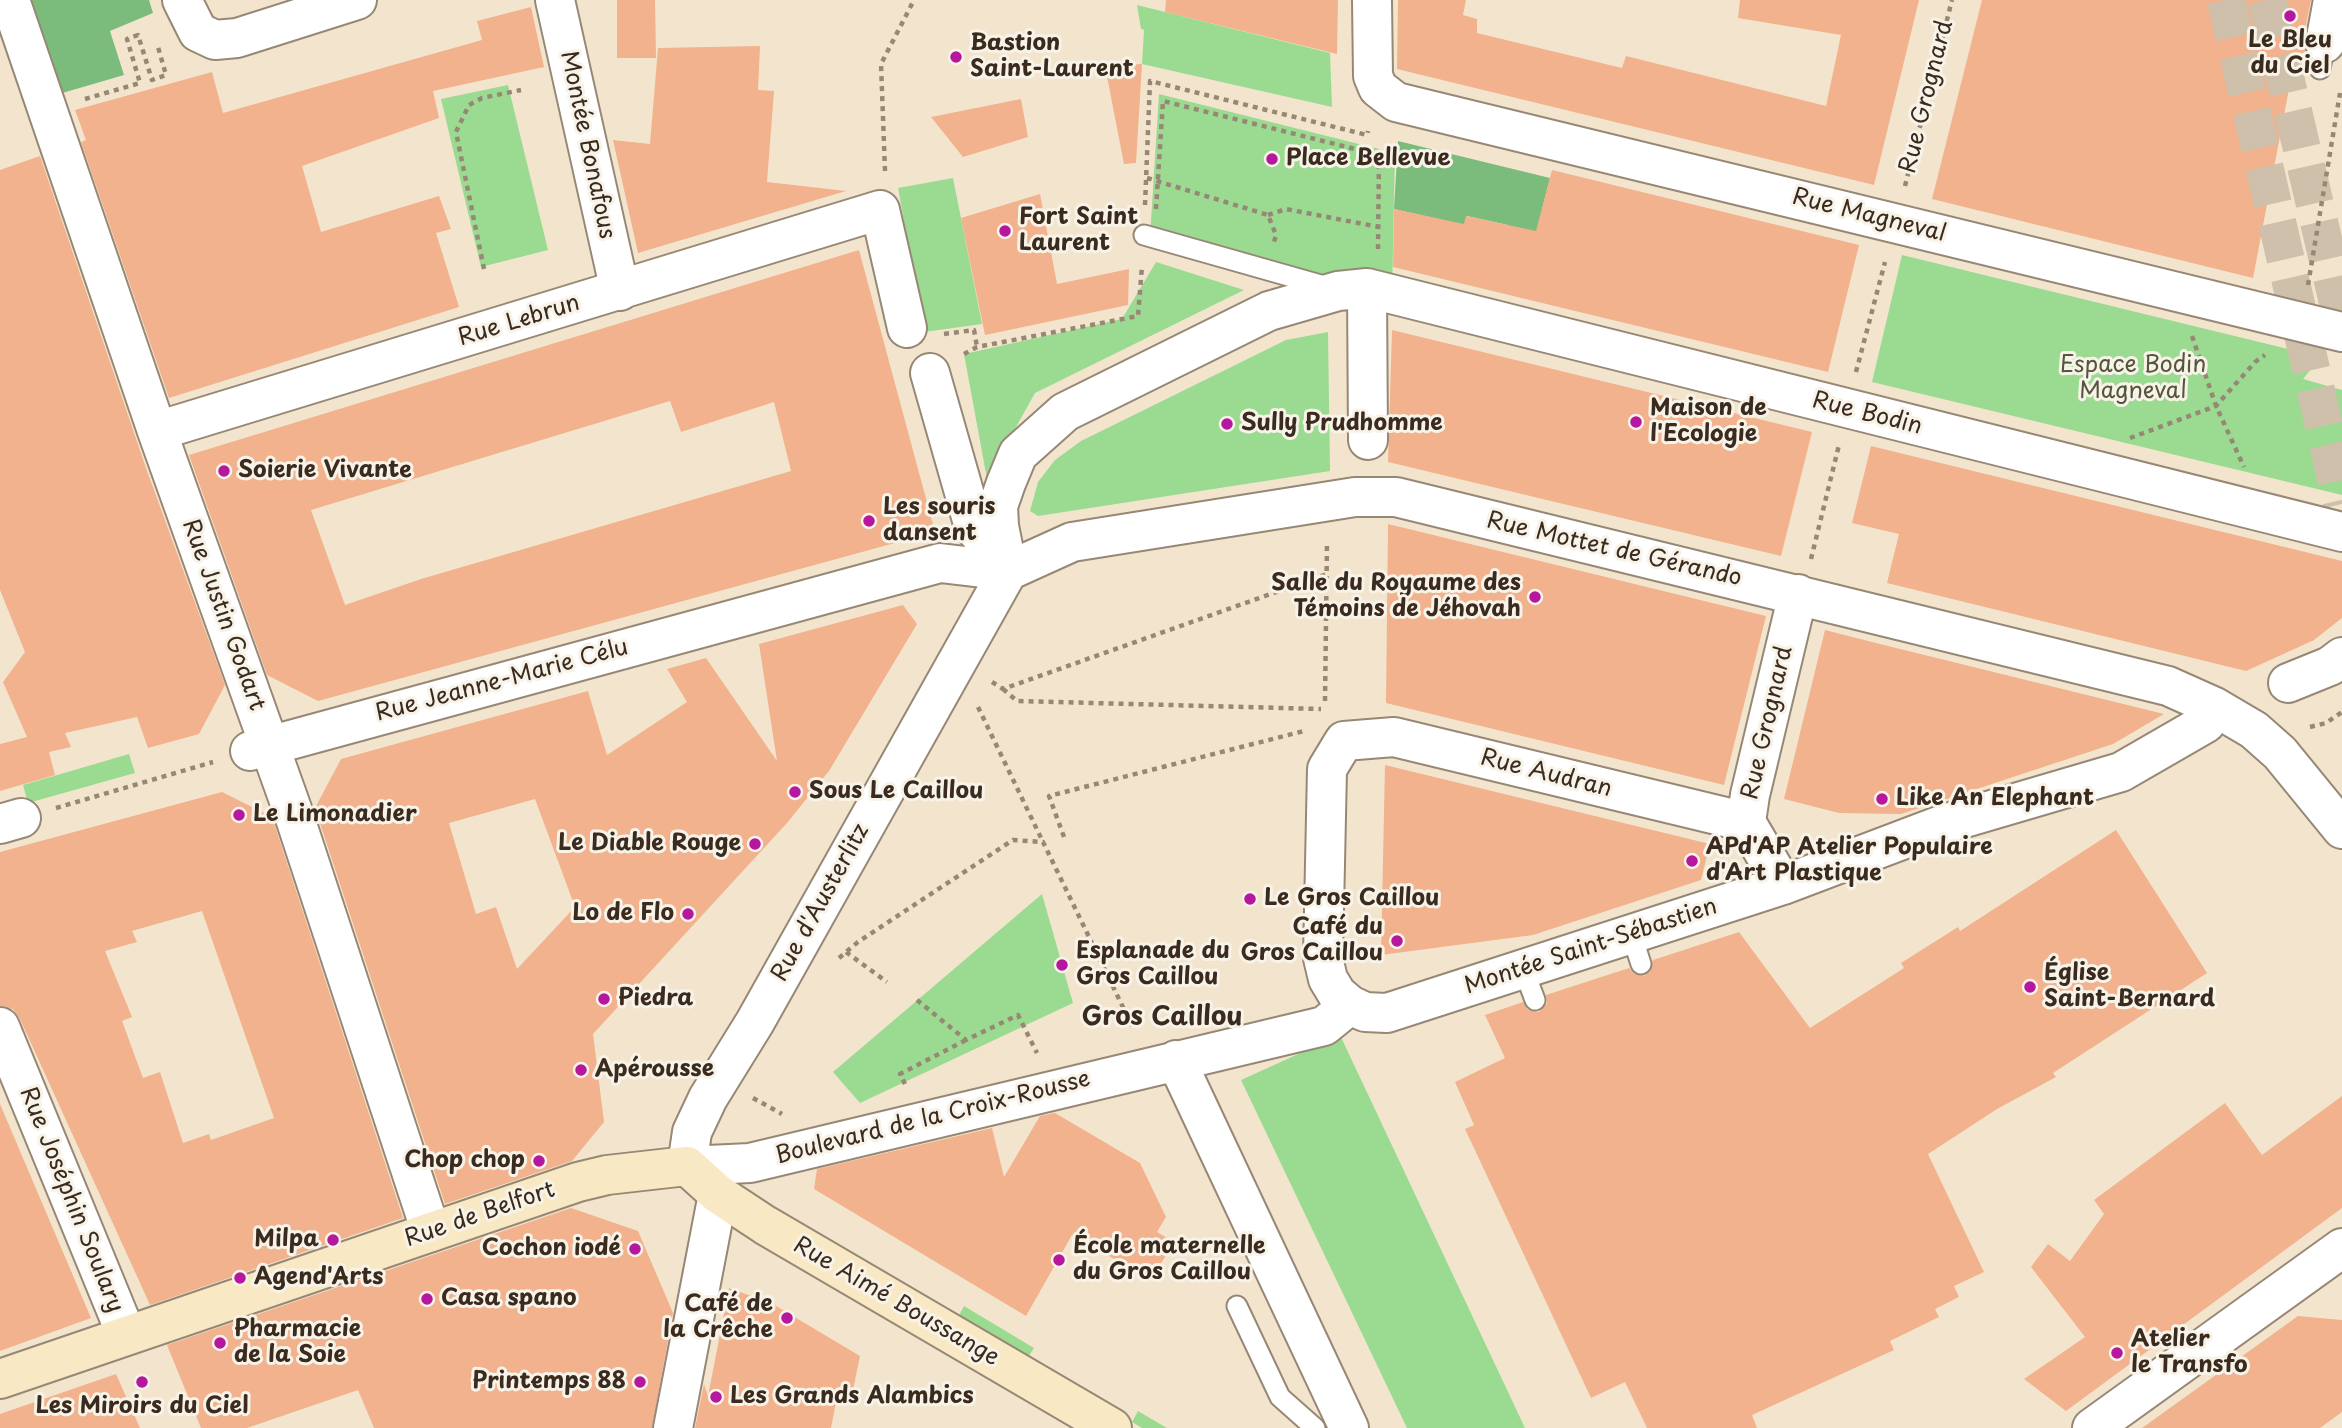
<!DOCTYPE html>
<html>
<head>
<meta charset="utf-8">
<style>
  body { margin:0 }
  canvas { display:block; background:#f3e5cd }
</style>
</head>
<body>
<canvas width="2342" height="1428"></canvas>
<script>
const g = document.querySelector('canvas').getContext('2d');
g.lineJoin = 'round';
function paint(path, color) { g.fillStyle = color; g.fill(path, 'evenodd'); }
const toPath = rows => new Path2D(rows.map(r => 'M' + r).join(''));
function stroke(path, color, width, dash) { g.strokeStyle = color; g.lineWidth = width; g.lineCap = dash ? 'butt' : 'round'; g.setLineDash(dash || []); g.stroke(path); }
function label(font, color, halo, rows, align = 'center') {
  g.font = font + ' "Playpen Sans",sans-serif'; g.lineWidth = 6; g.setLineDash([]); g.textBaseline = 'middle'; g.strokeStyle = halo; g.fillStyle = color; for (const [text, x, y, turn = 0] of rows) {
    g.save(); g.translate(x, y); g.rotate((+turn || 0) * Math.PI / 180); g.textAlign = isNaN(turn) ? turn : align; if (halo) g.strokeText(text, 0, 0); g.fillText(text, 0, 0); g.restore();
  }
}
paint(toPath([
  [1137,5,1330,53,1332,107,1142,64,1144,30,1141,29],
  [508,85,548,250,481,267,441,99],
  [1159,94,1395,153,1392,294,1150,237],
  [953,178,982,324,924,332,898,188],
  [1902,255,2321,357,2303,379,2342,390,2342,495,1872,382],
  [1156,262,1244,290,1035,393,987,479,964,354,1122,319],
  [1328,332,1330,471,1038,516,1030,511,1038,482,1055,460,1081,441,1286,340],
  [129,754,135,773,28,803,23,785],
  [1042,894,1073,1003,860,1103,833,1072],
  [1340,1035,1525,1428,1407,1428,1241,1080],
  [964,1306,1034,1348,1027,1359,958,1317],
  [1138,1411,1167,1428,1142,1428,1132,1422]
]), '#9adb91');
paint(toPath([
  [27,0,149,0,153,13,110,31,124,75,59,94],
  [1398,141,1550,178,1534,241,1508,225,1467,216,1464,225,1394,209]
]), '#7bbb7b');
paint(toPath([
  [617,0,655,0,656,58,617,58],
  [1166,0,1338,0,1337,54,1165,12],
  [1398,0,1466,0,1463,15,1477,19,1477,33,1622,68,1626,56,1826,106,1841,35,1738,18,1740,0,1919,0,1874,185,1397,69],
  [1982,0,2311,0,2303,39,2307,54,2296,52,2253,278,1932,199],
  [531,7,544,67,433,91,439,118,302,166,321,232,439,196,451,229,436,233,459,307,169,398,81,142,86,140,75,110,212,72,223,113,482,40,477,21],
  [760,46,758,90,774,91,767,182,846,191,638,253,613,140,650,144,658,48],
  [1142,64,1136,163,1124,164,1105,66],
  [1021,99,1028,137,963,157,931,117],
  [40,156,146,468,225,685,199,734,148,748,137,717,65,733,71,747,49,752,55,775,0,791,0,744,27,737,3,682,25,652,0,590,0,170],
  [1552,170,1859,245,1828,372,1393,267,1394,209,1464,224,1466,216,1536,231],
  [1040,194,1057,284,1129,269,1128,305,985,335,961,218],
  [859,250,935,532,318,701,267,675,189,455],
  [670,401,681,432,774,402,791,471,421,579,345,605,311,510],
  [1392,330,1812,432,1781,556,1388,462],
  [1871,446,2342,561,2342,618,2314,640,2246,671,1887,583,1899,534,1852,523],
  [1388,524,1766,616,1724,785,1386,703],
  [903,605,917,624,829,771,787,823,593,1034,604,1122,572,1161,445,1204,315,808,341,759,588,691,607,755,687,702,667,669,706,658,777,761,759,644],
  [535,799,575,907,517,969,496,907,476,914,449,823],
  [1825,630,1880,644,2164,714,2113,744,1901,814,1839,813,1784,799],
  [1385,765,1710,844,1701,880,1533,935,1381,955],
  [222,792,272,817,403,1218,150,1305,20,1019,13,1009,0,1006,0,852],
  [202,911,274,1118,211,1140,209,1134,183,1143,160,1072,143,1078,122,1021,132,1017,105,951,137,942,132,931],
  [2116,830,2207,973,2053,1073,2056,1077,1997,1109,1928,1154,1984,1272,1954,1286,1959,1297,1935,1309,1939,1317,1890,1341,1894,1350,1752,1415,1757,1428,1647,1428,1625,1382,1591,1398,1465,1129,1474,1125,1455,1082,1505,1058,1485,1015,1523,1002,1528,1010,1539,1012,1547,1003,1546,995,1629,968,1633,973,1644,976,1650,972,1653,960,1739,932,1810,1028,1904,968,1901,963,1958,927,1960,931],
  [2342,1096,2342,1208,2066,1411,2024,1379,2085,1337,2031,1267,2048,1244,2070,1261,2104,1214,2094,1200,2225,1103,2262,1155],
  [0,1104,91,1318,0,1351],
  [1055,1113,1140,1163,1166,1217,1157,1232,1174,1242,1151,1280,1072,1235,1026,1316,814,1189,817,1169,992,1128,1004,1177,1040,1116],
  [571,1208,638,1231,673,1313,652,1428,374,1428,358,1390,247,1428,201,1428,167,1345],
  [729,1288,771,1303,860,1356,853,1390,839,1387,831,1428,695,1428,704,1384,708,1396],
  [2298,1316,2342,1320,2342,1412,2320,1428,2142,1428],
  [116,1374,140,1428,0,1428,0,1414]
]), '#f1b28d');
stroke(toPath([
  [2226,0,2342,504],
  [2267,0,2342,320]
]), '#cec0aa', 38, [38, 19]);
const lane = toPath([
  [2320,69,2325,43],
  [1144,235,1331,288],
  [1631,933,1641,964],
  [1523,968,1535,1000],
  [1237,1306,1280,1397,1315,1428]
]);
const street = toPath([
  [10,0,157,431,292,809,431,1232],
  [182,0,198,32,215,40,237,38,357,0],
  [555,0,620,291],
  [1372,0,1373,76,1378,88,1396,102,2342,332],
  [2325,43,2333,0],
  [1367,288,1368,440],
  [930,373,974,527,1002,564],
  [157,431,880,210,907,328],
  [1008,571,999,526,998,506,1006,483,1018,454,1065,412,1269,311,1338,291,1367,288,2342,532],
  [1008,571,1072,542,1355,497,1396,497,2168,686,2215,707,2254,730,2280,753,2342,829],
  [1008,571,755,1022,708,1098,692,1132,687,1166,750,1163,1324,1026,1350,1005],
  [2288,683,2330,666,2342,657],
  [250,751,940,563,1008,571],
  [1746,822,1394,737,1344,741,1327,769,1323,958,1328,979,1337,994,1350,1005,1365,1012,1387,1013,1783,885,1944,824,2121,772,2206,723,2215,707],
  [0,824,21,818],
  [1783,885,1746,822,1750,795,1798,594],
  [0,1027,126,1334],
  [1176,1060,1349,1428],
  [673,1428,718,1194],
  [2092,1428,2342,1248]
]);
const secondary = toPath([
  [0,1379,578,1182,607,1175,687,1166,718,1194,765,1225,1112,1428]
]);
stroke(lane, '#978876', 23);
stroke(street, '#978876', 42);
stroke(secondary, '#978876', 42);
stroke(toPath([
  [85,99,140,83,127,39,138,35,152,80,166,75,158,47],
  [885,171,881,64,914,0],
  [1147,178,1268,215,1276,235,1274,242],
  [1905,186,1952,0],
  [1145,205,1150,81,1367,135,1368,131],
  [1156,209,1163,101,1379,155,1378,249],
  [1268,215,1286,209,1379,227],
  [484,269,456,132,469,105,482,98,521,90],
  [2308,285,2340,93],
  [944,334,974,330,977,347],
  [2192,336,2216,406,2244,467],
  [964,354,977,347,1138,316,1142,266],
  [1856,372,1885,262],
  [2130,438,2216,406,2255,362,2265,355],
  [1811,559,1839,445],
  [992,682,1003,689,1327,574],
  [1003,689,1017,701,1321,709],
  [1325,701,1327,542],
  [978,707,1043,842],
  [2310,727,2326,723,2342,712],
  [56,808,213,762],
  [1064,837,1049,796,1304,731],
  [846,952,887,982],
  [839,958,858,942,1013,840,1043,842,1134,1030],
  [917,1000,966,1040,1018,1015,1037,1053],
  [905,1084,900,1074,966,1040],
  [753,1098,782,1114]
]), '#978876', 4.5, [5, 5]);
stroke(lane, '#fff', 19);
stroke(street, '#fff', 38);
stroke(secondary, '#f8e8c3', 38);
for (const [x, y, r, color] of [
  [2290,16,7,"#b5179e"],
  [956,57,7,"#b5179e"],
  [1272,159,7,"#b5179e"],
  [1005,231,7,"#b5179e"],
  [1636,422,7,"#b5179e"],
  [1227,424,7,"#b5179e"],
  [224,471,7,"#b5179e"],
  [869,521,7,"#b5179e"],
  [1535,597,7,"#b5179e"],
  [795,792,7,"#b5179e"],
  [1882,799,7,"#b5179e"],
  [239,815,7,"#b5179e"],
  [755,844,7,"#b5179e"],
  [1692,861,7,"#b5179e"],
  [1250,899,7,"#b5179e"],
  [688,914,7,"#b5179e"],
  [1397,941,7,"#b5179e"],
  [1062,965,7,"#b5179e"],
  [2030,987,7,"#b5179e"],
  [604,999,7,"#b5179e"],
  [581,1070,7,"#b5179e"],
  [539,1161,7,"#b5179e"],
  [333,1240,7,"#b5179e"],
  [635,1249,7,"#b5179e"],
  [1059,1260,7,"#b5179e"],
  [240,1278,7,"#b5179e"],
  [427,1299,7,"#b5179e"],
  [787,1318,7,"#b5179e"],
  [220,1343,7,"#b5179e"],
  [2117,1353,7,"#b5179e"],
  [142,1382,7,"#b5179e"],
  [640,1382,7,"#b5179e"],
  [716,1397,7,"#b5179e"]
]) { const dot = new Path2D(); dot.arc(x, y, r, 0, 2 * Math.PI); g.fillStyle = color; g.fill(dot); stroke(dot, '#f7f3e8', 2.5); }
label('bold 23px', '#3b2a1e', '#f7f3e8', [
  ["Le Bleu",2290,41,"center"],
  ["du Ciel",2290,67,"center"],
  ["Bastion",970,44],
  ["Saint-Laurent",970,70],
  ["Place Bellevue",1286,159],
  ["Fort Saint",1019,218],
  ["Laurent",1019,244],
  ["Maison de",1650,409],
  ["l'Ecologie",1650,435],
  ["Sully Prudhomme",1241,424],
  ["Soierie Vivante",238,471],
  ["Les souris",883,508],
  ["dansent",883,534],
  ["Salle du Royaume des",1521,584,"right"],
  ["Témoins de Jéhovah",1521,610,"right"],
  ["Sous Le Caillou",809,792],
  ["Like An Elephant",1896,799],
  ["Le Limonadier",253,815],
  ["Le Diable Rouge",741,844,"right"],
  ["APd'AP Atelier Populaire",1706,848],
  ["d'Art Plastique",1706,874],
  ["Le Gros Caillou",1264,899],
  ["Lo de Flo",674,914,"right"],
  ["Café du",1383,928,"right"],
  ["Gros Caillou",1383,954,"right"],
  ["Esplanade du",1076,952],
  ["Gros Caillou",1076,978],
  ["Église",2044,974],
  ["Saint-Bernard",2044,1000],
  ["Piedra",618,999],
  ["Apérousse",595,1070],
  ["Chop chop",525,1161,"right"],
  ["Milpa",319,1240,"right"],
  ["École maternelle",1073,1247],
  ["du Gros Caillou",1073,1273],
  ["Cochon iodé",621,1249,"right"],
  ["Agend'Arts",254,1278],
  ["Casa spano",441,1299],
  ["Café de",773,1305,"right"],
  ["la Crêche",773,1331,"right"],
  ["Pharmacie",234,1330],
  ["de la Soie",234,1356],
  ["Atelier",2131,1340],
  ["le Transfo",2131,1366],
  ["Printemps 88",626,1382,"right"],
  ["Les Grands Alambics",730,1397],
  ["Les Miroirs du Ciel",142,1407,"center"]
], 'left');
label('23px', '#3b2a1e', '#f7f3e8', [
  ["Rue Grognard",1927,97,-76],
  ["Montée Bonafous",587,145,78],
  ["Rue Magneval",1869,216,14],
  ["Rue Lebrun",519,321,-17],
  ["Rue Bodin",1867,414,14],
  ["Rue Mottet de Gérando",1614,550,13],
  ["Rue Justin Godart",223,615,70],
  ["Rue Jeanne-Marie Célu",502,681,-15],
  ["Rue Grognard",1768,723,-77],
  ["Rue Audran",1546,774,14],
  ["Rue d'Austerlitz",821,903,-61],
  ["Montée Saint-Sébastien",1591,947,-18],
  ["Boulevard de la Croix-Rousse",933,1118,-14],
  ["Rue Joséphin Soulary",71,1200,68],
  ["Rue de Belfort",480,1215,-19],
  ["Rue Aimé Boussange",896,1302,30]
]);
label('23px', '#53563b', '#f7f3e8', [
  ["Espace Bodin",2133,366],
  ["Magneval",2133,392]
]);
label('bold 26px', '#3b2a1e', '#f7f3e8', [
  ["Gros Caillou",1162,1018]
]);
</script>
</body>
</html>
